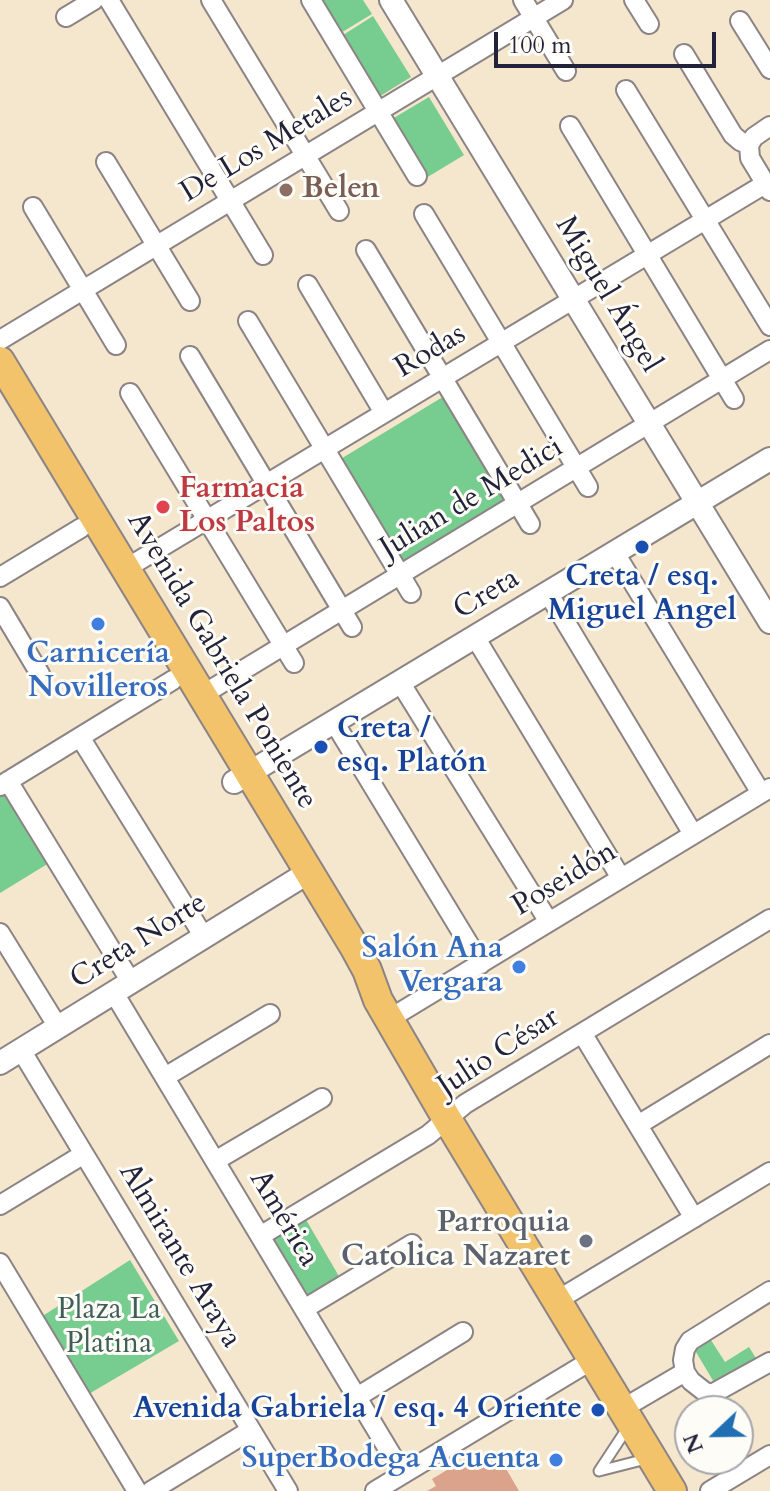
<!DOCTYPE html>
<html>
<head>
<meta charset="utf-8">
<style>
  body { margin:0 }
  #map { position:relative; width:770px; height:1491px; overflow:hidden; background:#f5e6ce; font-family:Cardo,serif }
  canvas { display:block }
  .north { position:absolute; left:674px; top:1395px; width:80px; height:80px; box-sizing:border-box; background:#fdfcf7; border:2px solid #a5a5ac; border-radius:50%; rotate:248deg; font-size:22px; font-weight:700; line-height:32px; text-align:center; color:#22223b }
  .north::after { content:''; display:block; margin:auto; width:28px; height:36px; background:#1f6fb2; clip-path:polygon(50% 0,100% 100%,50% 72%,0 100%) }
  .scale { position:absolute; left:494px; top:32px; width:222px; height:36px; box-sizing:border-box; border:4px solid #22223b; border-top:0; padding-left:10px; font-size:24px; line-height:28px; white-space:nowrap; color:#22223b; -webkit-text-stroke:6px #fdfcf7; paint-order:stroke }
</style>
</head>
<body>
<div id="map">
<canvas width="770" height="1491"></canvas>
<div class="north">N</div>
<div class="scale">100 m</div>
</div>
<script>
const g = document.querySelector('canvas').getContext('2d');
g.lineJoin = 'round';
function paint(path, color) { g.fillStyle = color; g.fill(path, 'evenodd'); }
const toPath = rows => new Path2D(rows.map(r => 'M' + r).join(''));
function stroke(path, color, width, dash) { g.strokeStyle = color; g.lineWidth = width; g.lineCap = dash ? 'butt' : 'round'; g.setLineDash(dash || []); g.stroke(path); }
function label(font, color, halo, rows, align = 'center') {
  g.font = font + ' Cardo,serif'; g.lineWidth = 6; g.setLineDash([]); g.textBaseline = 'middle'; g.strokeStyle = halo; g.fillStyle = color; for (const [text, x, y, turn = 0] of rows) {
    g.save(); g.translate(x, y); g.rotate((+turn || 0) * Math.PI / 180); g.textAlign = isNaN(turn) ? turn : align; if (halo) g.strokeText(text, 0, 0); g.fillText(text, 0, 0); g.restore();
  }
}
paint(toPath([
  [318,0,363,0,372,14,339,34],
  [373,16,411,77,377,98,340,37],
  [429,97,464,155,426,178,392,119],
  [446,395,511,500,401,565,339,460],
  [7,793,49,863,0,893,0,797],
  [305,1218,340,1278,304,1299,269,1240],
  [130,1260,179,1341,87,1395,41,1317],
  [709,1337,725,1362,749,1347,759,1363,718,1389,693,1347]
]), '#77cc8f');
paint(toPath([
  [472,1455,479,1466,498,1455,519,1491,427,1491,436,1486,432,1479]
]), '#dba28c');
const service = toPath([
  [599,1471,628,1427],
  [599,1471,650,1458]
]);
const minor = toPath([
  [109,0,263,255],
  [211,0,339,211],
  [311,0,417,176],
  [523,0,566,71],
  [634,0,649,24],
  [66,17,94,0],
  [740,21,770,69],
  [684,54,733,135,740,141,749,145],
  [626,90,770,326],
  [570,126,734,399],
  [749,145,750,158,770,191],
  [749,145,754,137,770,126],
  [106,162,190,301],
  [33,207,116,345],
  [424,214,588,487],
  [366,250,530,524],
  [308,285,384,413],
  [248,321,411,593],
  [0,340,563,0],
  [190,356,352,627],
  [130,393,294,663],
  [615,553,761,793],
  [125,569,765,184],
  [0,577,81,528],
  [548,593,693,834],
  [0,607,40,674],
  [475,637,621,878],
  [400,682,549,922],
  [202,695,770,350],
  [334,722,481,964],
  [80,737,204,937],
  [8,781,131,982],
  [0,786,173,680],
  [0,933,58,1027],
  [114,993,403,1474],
  [389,1019,770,788],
  [582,1033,694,1218],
  [21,1050,288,1491],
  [165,1077,270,1014],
  [638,1125,770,1044],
  [215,1161,322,1098],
  [0,1205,84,1154],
  [260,1236,428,1135,465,1104,770,919],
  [0,1263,137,1491],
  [770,1291,690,1341,685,1349,683,1360,685,1372,691,1381,705,1392,712,1394,770,1362],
  [556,1301,770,1172],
  [304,1309,412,1244],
  [357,1397,463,1332],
  [622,1409,685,1372],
  [151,1491,251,1430],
  [375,1491,592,1360],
  [710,1491,770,1455]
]);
const tertiary = toPath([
  [391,0,770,622],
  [234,782,770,459],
  [0,1063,309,872]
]);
const primary = toPath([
  [0,361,355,948,367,970,378,1000,447,1119,672,1491]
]);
stroke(service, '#8c8484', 13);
stroke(minor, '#8c8484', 22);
stroke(tertiary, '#8c8484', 26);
stroke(primary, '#8c8484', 32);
stroke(service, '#fff', 9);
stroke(minor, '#fff', 18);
stroke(tertiary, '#fff', 22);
stroke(primary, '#f2c36a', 28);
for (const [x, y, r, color] of [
  [286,190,8,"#8d6e63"],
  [163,507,8,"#e0444e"],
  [642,547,8,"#1a4fb4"],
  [98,624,8,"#3f7fe0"],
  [321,747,8,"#1a4fb4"],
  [519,967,8,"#3f7fe0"],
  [586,1241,8,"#6b7280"],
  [598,1410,8,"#1a4fb4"],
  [556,1460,8,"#3f7fe0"]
]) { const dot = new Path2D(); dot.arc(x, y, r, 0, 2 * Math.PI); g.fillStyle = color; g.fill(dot); stroke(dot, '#fdfcf7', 3); }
label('30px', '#22223b', '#fdfcf7', [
  ["De Los Metales",267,146,-31],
  ["Miguel Ángel",607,295,59],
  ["Rodas",431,352,-31],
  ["Julian de Medici",472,499,-31],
  ["Creta",487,595,-31],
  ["Avenida Gabriela Poniente",221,661,59],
  ["Poseidón",565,880,-31],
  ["Creta Norte",139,942,-32],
  ["Julio César",499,1053,-33],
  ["América",283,1219,59],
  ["Almirante Araya",179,1256,59]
]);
label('bold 30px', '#785e54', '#fdfcf7', [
  ["Belen",302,190]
], 'left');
label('bold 30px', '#be3a42', '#fdfcf7', [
  ["Farmacia",179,490],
  ["Los Paltos",179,524]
], 'left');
label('bold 30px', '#164399', '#fdfcf7', [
  ["Creta / esq.",642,578],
  ["Miguel Angel",642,612],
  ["Creta /",337,730,"left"],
  ["esq. Platón",337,764,"left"],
  ["Avenida Gabriela / esq. 4 Oriente",582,1410,"right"]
]);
label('bold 30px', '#366cbe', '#fdfcf7', [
  ["Carnicería",98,655,"center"],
  ["Novilleros",98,689,"center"],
  ["Salón Ana",503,950],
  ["Vergara",503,984],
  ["SuperBodega Acuenta",540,1460]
], 'right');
label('bold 30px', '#5b616d', '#fdfcf7', [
  ["Parroquia",570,1224],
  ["Catolica Nazaret",570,1258]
], 'right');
label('30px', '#405e58', '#fdfcf7', [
  ["Plaza La",109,1311],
  ["Platina",109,1345]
]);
</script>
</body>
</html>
